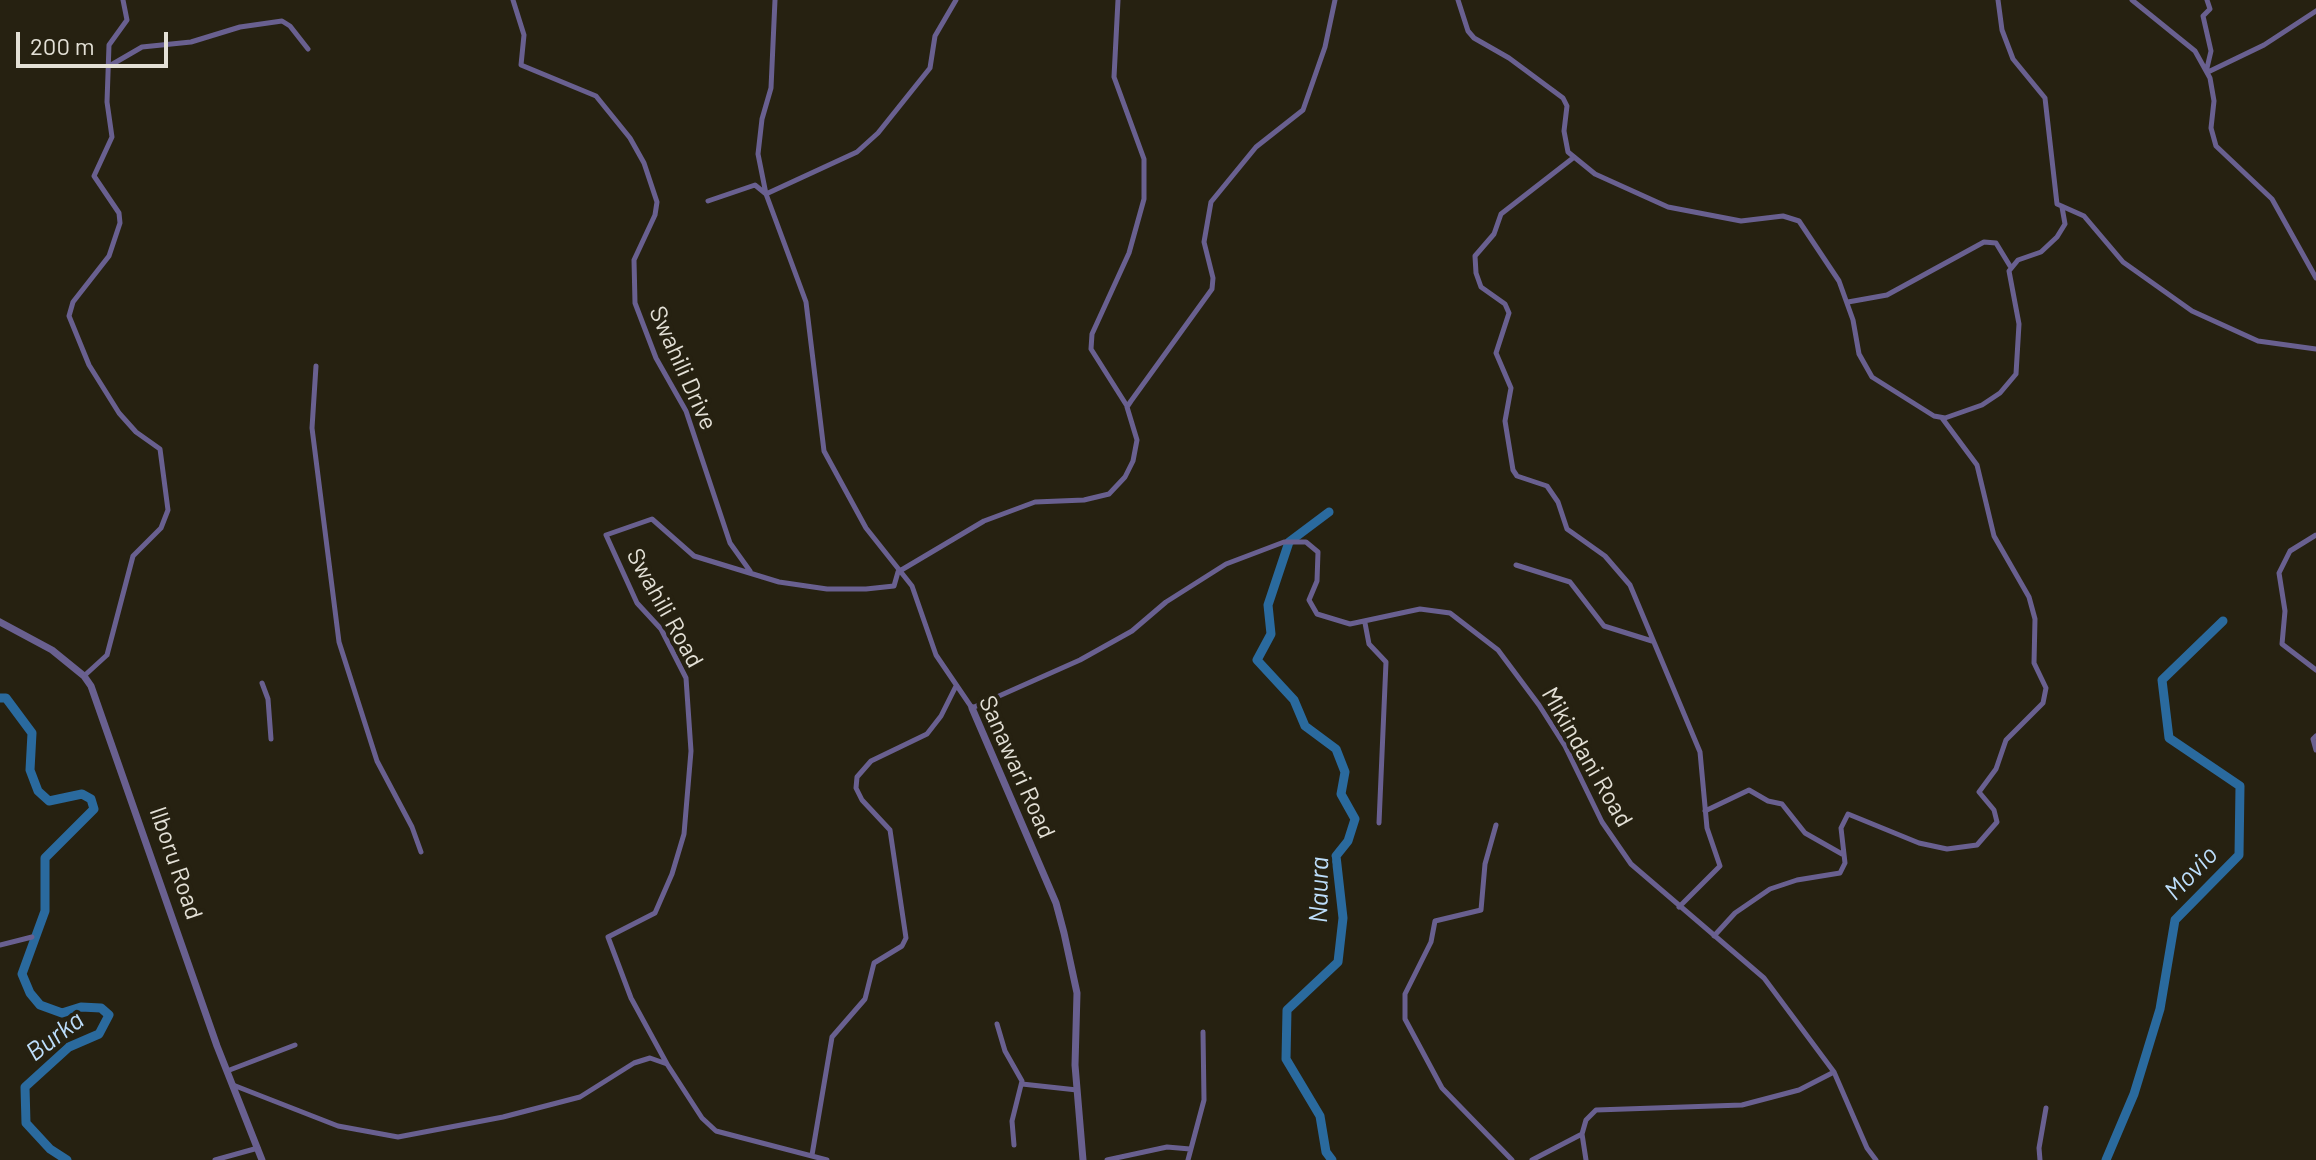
<!DOCTYPE html>
<html>
<head>
<meta charset="utf-8">
<style>
  body { margin:0 }
  #map { position:relative; width:2316px; height:1160px; overflow:hidden; background:#262111; font-family:Barlow,sans-serif }
  canvas { display:block }
  .scale { position:absolute; left:16px; top:32px; width:152px; height:36px; box-sizing:border-box; border:4px solid #e3e0d6; border-top:0; padding-left:10px; font-size:24px; line-height:28px; white-space:nowrap; color:#e3e0d6; -webkit-text-stroke:6px #262111; paint-order:stroke }
</style>
</head>
<body>
<div id="map">
<canvas width="2316" height="1160"></canvas>
<div class="scale">200 m</div>
</div>
<script>
const g = document.querySelector('canvas').getContext('2d');
g.lineJoin = 'round';
const toPath = rows => new Path2D(rows.map(r => 'M' + r).join(''));
function stroke(path, color, width, dash) { g.strokeStyle = color; g.lineWidth = width; g.lineCap = dash ? 'butt' : 'round'; g.setLineDash(dash || []); g.stroke(path); }
function label(font, color, halo, rows, align = 'center') {
  g.font = font + ' Barlow,sans-serif'; g.lineWidth = 8; g.setLineDash([]); g.textBaseline = 'middle'; g.strokeStyle = halo; g.fillStyle = color; for (const [text, x, y, turn = 0] of rows) {
    g.save(); g.translate(x, y); g.rotate((+turn || 0) * Math.PI / 180); g.textAlign = isNaN(turn) ? turn : align; if (halo) g.strokeText(text, 0, 0); g.fillText(text, 0, 0); g.restore();
  }
}
stroke(toPath([
  [1329,512,1289,542,1268,605,1271,634,1257,660,1294,700,1305,726,1336,749,1345,772,1341,794,1355,819,1348,841,1336,856,1343,918,1338,962,1287,1010,1286,1059,1320,1116,1326,1152,1332,1160],
  [0,698,6,698,32,733,30,770,38,791,49,801,82,794,91,799,94,809,45,858,45,911,22,974,30,993,40,1005,62,1013,81,1007,101,1008,109,1015,99,1034,69,1047,25,1087,26,1123,50,1149,67,1160],
  [2106,1160,2134,1094,2160,1009,2175,920,2239,855,2240,786,2169,738,2162,680,2223,621]
]), '#2a6a9e', 9);
stroke(toPath([
  [513,0,524,35,521,65,596,96,630,138,644,163,657,202,655,215,634,260,635,303,656,358,686,411,730,543,750,571],
  [775,0,771,88,762,119,758,154,766,194,806,302,824,451,866,528,912,586,936,655,972,708,1080,660,1132,631,1166,602,1226,564,1284,542,1306,542,1318,552,1317,581,1309,600,1317,614,1350,624,1420,609,1450,613,1498,650,1539,705,1565,746,1602,822,1631,864,1764,978,1834,1072,1867,1148,1876,1160],
  [1118,0,1114,77,1144,159,1144,199,1129,253,1092,334,1091,349,1127,406],
  [1458,0,1468,31,1474,38,1509,58,1563,98,1567,106,1564,131,1568,152,1595,174,1668,207,1741,221,1783,216,1799,221,1839,281,1853,320,1859,354,1872,377,1934,416,1945,418,1982,405,2000,393,2016,374,2019,324,2009,271,2018,260,2041,252,2057,237,2065,224,2062,207],
  [1998,0,2002,30,2013,59,2045,98,2057,204,2084,216,2123,262,2192,311,2258,341,2316,349],
  [2132,0,2195,51,2210,78,2214,101,2211,128,2216,146,2272,199,2316,278],
  [111,65,142,47,191,42,240,27,282,21,290,26,308,49],
  [2207,68,2211,51,2203,16,2210,9,2207,0],
  [2208,72,2264,45,2316,11],
  [1573,158,1501,214,1494,234,1475,256,1476,273,1481,287,1505,304,1509,313,1496,353,1511,388,1505,421,1513,470,1517,476,1547,486,1558,502,1567,529,1605,556,1630,585,1700,752,1707,828,1720,866,1679,907],
  [708,201,755,185,766,194,857,152,878,133,930,68,935,36,956,0],
  [1848,302,1887,295,1984,242,1996,243,2010,266],
  [316,366,312,428,339,642,377,761,412,827,421,852],
  [2316,535,2290,551,2279,573,2285,611,2282,644,2316,670],
  [1516,565,1570,582,1604,626,1652,641],
  [1365,623,1369,644,1386,662,1379,823],
  [84,676,107,655,133,556,161,528,168,510,160,449,136,432,119,413,89,365,69,316,73,302,109,256,120,223,119,213,94,176,112,137,107,102,109,45,127,20,123,0],
  [262,683,268,699,271,739],
  [2316,736,2313,739,2316,750],
  [1705,811,1749,790,1768,801,1782,804,1805,833,1842,854],
  [1496,825,1485,864,1481,910,1435,921,1431,942,1405,994,1405,1019,1442,1088,1512,1160],
  [1714,936,1735,913,1770,889,1797,880,1840,873,1845,863,1841,828,1848,814,1919,843,1947,849,1977,845,1997,822,1994,810,1979,792,1996,769,2006,740,2043,703,2046,688,2034,663,2035,619,2029,597,1994,536,1977,465,1942,418],
  [0,945,32,937],
  [997,1024,1005,1051,1022,1081,1012,1121,1014,1145],
  [667,1064,631,998,608,937,655,913,672,874,684,834,691,751,686,678,661,629,637,603,606,535,652,519,694,556,779,582,827,589,866,589,894,586,898,572,984,521,1035,502,1084,500,1109,494,1125,477,1133,461,1137,440,1127,407,1131,401,1212,289,1213,278,1204,242,1211,202,1256,147,1303,110,1325,47,1335,0],
  [227,1071,295,1045],
  [1022,1084,1077,1090],
  [233,1085,338,1126,398,1137,503,1117,580,1097,634,1063,650,1058,667,1064,702,1118,716,1131,827,1160],
  [1582,1134,1586,1160],
  [812,1155,832,1037,865,999,874,963,902,946,906,938,890,830,862,800,856,788,857,777,871,761,927,734,941,716,956,686],
  [215,1160,258,1148],
  [1107,1160,1167,1147,1190,1149],
  [1188,1160,1204,1100,1203,1032],
  [1532,1160,1582,1134,1586,1120,1596,1110,1742,1105,1799,1090,1834,1072],
  [2040,1160,2039,1148,2046,1108]
]), '#696090', 5);
stroke(toPath([
  [0,622,52,650,84,676,91,686,217,1046,262,1160],
  [972,708,1056,903,1064,933,1077,993,1075,1065,1083,1160]
]), '#696090', 7);
label('24px', '#e3e0d6', '#262111', [
  ["Swahili Drive",683,368,66],
  ["Swahili Road",665,608,61],
  ["Mikindani Road",1587,757,60],
  ["Sanawari Road",1017,767,66],
  ["Ilboru Road",176,863,71]
]);
label('italic 26px', '#bddefb', '#262111', [
  ["Movio",2191,873,-46],
  ["Naura",1319,890,-89],
  ["Burka",55,1036,-37]
]);
</script>
</body>
</html>
